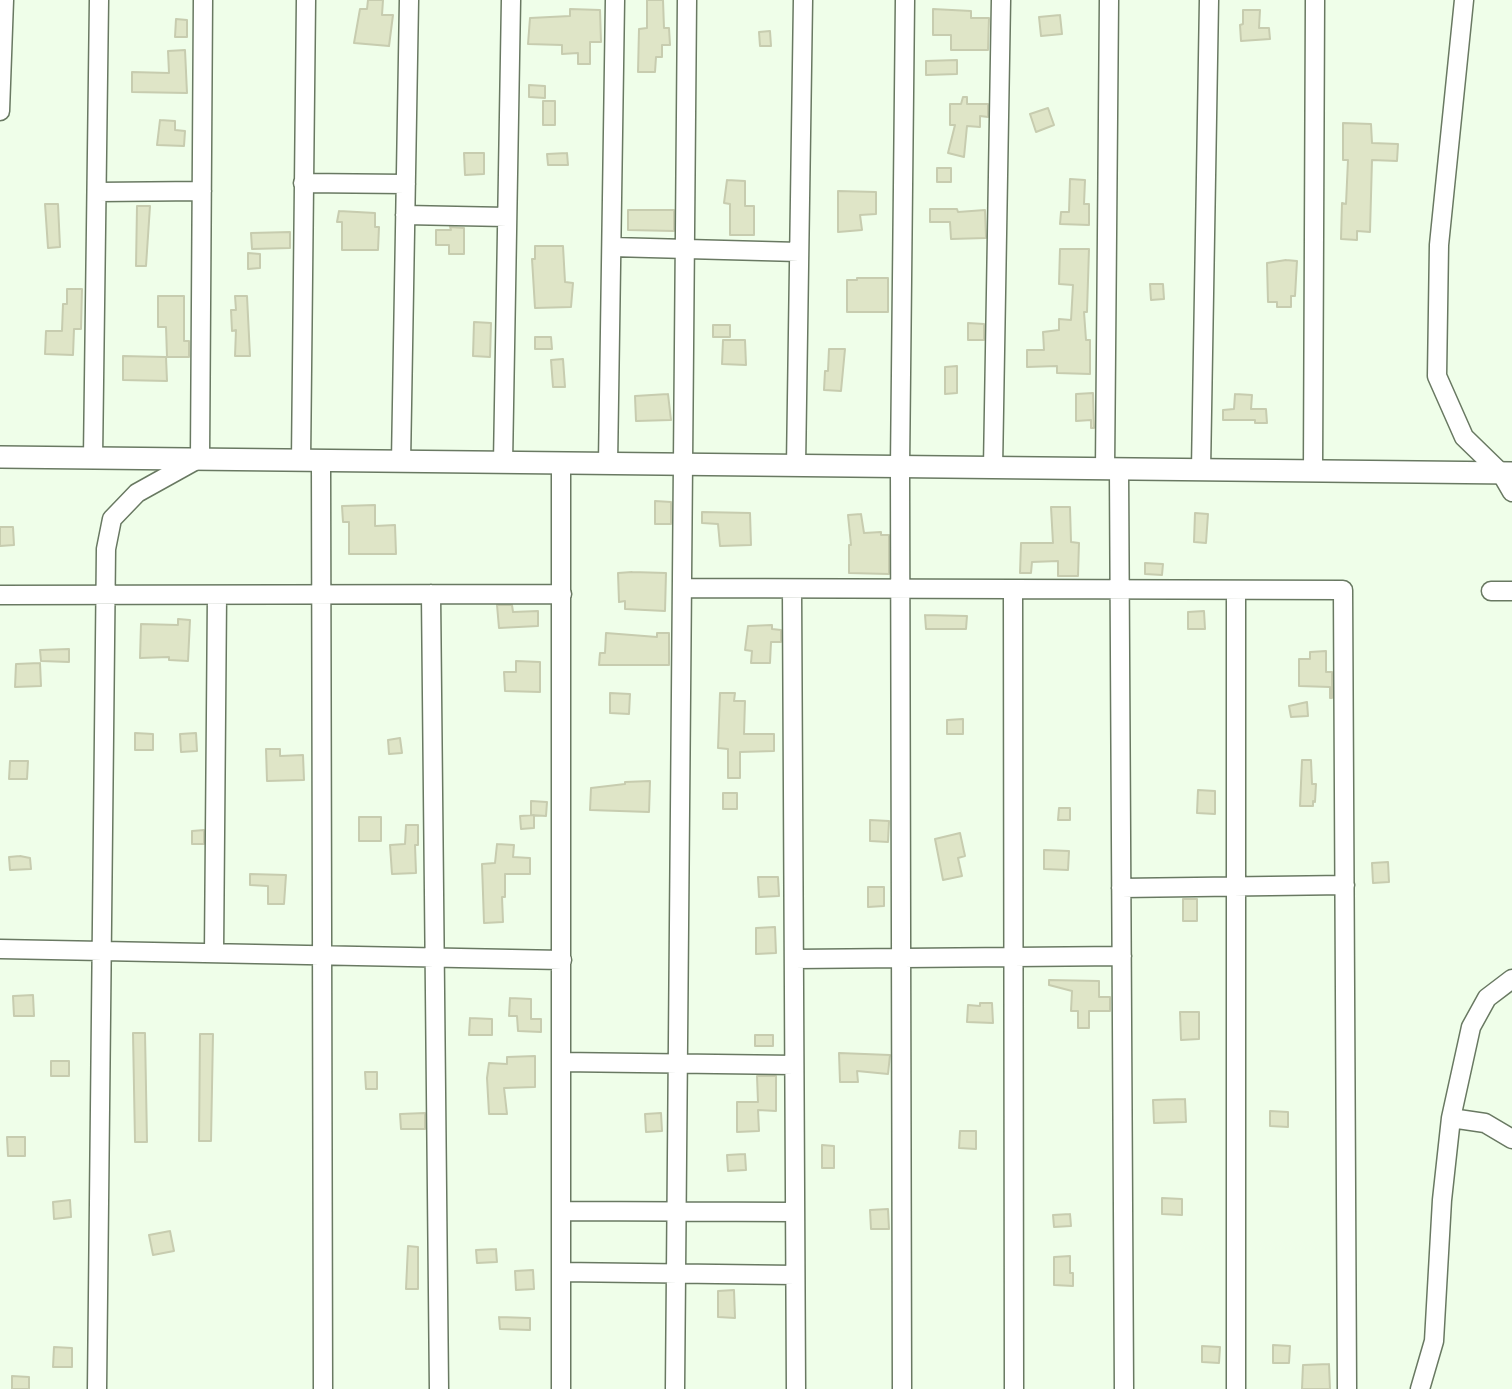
<!DOCTYPE html>
<html>
<head>
<meta charset="utf-8">
<style>
  body { margin:0 }
  canvas { display:block; background:#effee9 }
</style>
</head>
<body>
<canvas width="1512" height="1389"></canvas>
<script>
const g = document.querySelector('canvas').getContext('2d');
g.lineJoin = 'round';
function paint(path, color) { g.fillStyle = color; g.fill(path, 'evenodd'); }
const toPath = rows => new Path2D(rows.map(r => 'M' + r).join(''));
function stroke(path, color, width, dash) { g.strokeStyle = color; g.lineWidth = width; g.lineCap = dash ? 'butt' : 'round'; g.setLineDash(dash || []); g.stroke(path); }
const building = toPath([
  [368,0,383,0,382,15,393,15,389,46,354,43,360,9,367,9,368,0],
  [647,0,663,0,664,28,669,28,670,45,662,45,662,57,656,57,655,72,638,72,639,29,647,28,647,0],
  [570,9,600,10,601,42,590,42,590,64,578,64,578,53,562,54,562,45,528,44,530,18,570,16,570,9],
  [933,9,971,11,971,18,989,18,988,50,951,50,951,35,933,35,933,9],
  [1243,10,1260,10,1259,28,1269,28,1270,39,1241,41,1240,25,1243,24,1243,10],
  [1060,15,1062,34,1041,36,1039,17,1060,15],
  [176,19,187,20,187,37,175,37,176,19],
  [770,31,771,46,760,46,759,32,770,31],
  [185,50,187,93,132,92,132,72,169,73,168,51,185,50],
  [957,60,957,74,926,75,926,61,957,60],
  [529,85,545,86,545,98,529,97,529,85],
  [963,97,967,97,967,104,988,104,988,117,980,116,980,127,967,126,964,157,948,153,955,125,950,125,950,104,961,104,963,97],
  [543,101,555,101,555,125,543,125,543,101],
  [1048,108,1054,125,1036,132,1030,114,1048,108],
  [160,120,175,121,175,130,185,131,184,146,157,145,160,120],
  [1343,123,1371,124,1372,143,1398,144,1397,161,1372,160,1370,232,1357,231,1357,240,1341,239,1342,203,1346,204,1348,160,1343,160,1343,123],
  [464,153,484,153,484,174,465,175,464,153],
  [567,153,568,165,548,165,547,154,567,153],
  [937,168,951,168,951,182,937,182,937,168],
  [1070,179,1085,180,1084,204,1089,204,1089,225,1060,224,1061,212,1069,212,1070,179],
  [727,180,745,181,745,206,754,206,754,235,730,235,730,204,724,203,727,180],
  [838,191,876,192,876,214,860,215,862,230,838,232,838,191],
  [45,204,58,204,60,247,48,248,45,204],
  [137,206,150,206,146,266,136,266,137,206],
  [930,209,957,209,958,212,985,210,986,238,951,239,950,222,930,222,930,209],
  [628,210,674,210,674,231,628,230,628,210],
  [339,211,375,213,375,227,379,227,378,250,342,250,342,222,337,222,339,211],
  [450,227,464,228,464,254,449,254,449,245,436,245,436,230,451,230,450,227],
  [290,232,290,248,252,249,251,233,290,232],
  [535,246,563,246,565,282,573,283,571,307,535,308,532,259,535,259,535,246],
  [1060,249,1089,249,1087,312,1084,312,1086,340,1090,340,1090,374,1057,373,1057,366,1027,367,1027,350,1044,350,1043,332,1059,330,1059,319,1071,320,1073,285,1059,284,1060,249],
  [248,253,260,254,260,268,248,269,248,253],
  [1286,260,1297,261,1295,296,1291,296,1291,307,1277,307,1277,302,1268,302,1267,263,1286,260],
  [857,278,888,278,888,312,847,312,847,280,857,280,857,278],
  [1150,284,1163,284,1164,299,1151,300,1150,284],
  [67,289,82,289,81,329,74,329,73,355,45,354,46,331,62,331,63,304,67,304,67,289],
  [158,296,184,296,184,341,189,341,189,357,167,357,166,327,158,327,158,296],
  [235,296,247,296,250,356,235,356,236,330,232,331,231,310,236,310,235,296],
  [474,322,491,323,490,357,473,356,474,322],
  [968,323,984,324,984,340,968,340,968,323],
  [713,325,730,325,730,337,713,337,713,325],
  [535,337,551,337,552,349,535,349,535,337],
  [723,340,745,340,746,365,722,364,723,340],
  [829,349,845,349,841,391,824,390,825,371,828,371,829,349],
  [123,356,166,357,167,381,123,380,123,356],
  [563,359,565,387,553,387,551,360,563,359],
  [957,366,957,393,945,394,945,367,957,366],
  [1093,393,1094,428,1091,428,1091,420,1076,421,1076,394,1093,393],
  [668,394,671,420,636,421,635,396,668,394],
  [1235,394,1252,395,1251,409,1266,409,1267,423,1255,423,1255,420,1223,420,1223,410,1234,409,1235,394],
  [655,501,671,502,671,524,655,524,655,501],
  [375,505,375,526,395,525,396,554,349,554,349,522,343,522,342,506,375,505],
  [1051,507,1070,507,1071,542,1079,543,1078,576,1058,576,1058,561,1032,562,1031,573,1020,573,1021,543,1053,543,1051,507],
  [702,512,750,513,751,545,720,546,718,524,702,523,702,512],
  [1195,513,1208,514,1206,543,1194,542,1195,513],
  [861,514,864,533,881,532,881,535,889,535,889,574,849,573,849,545,851,545,848,515,861,514],
  [0,527,13,527,14,545,0,546,0,527],
  [1145,563,1163,564,1162,575,1145,574,1145,563],
  [632,572,666,573,665,611,625,609,625,601,619,602,618,573,632,572],
  [497,605,512,605,513,612,538,611,538,626,499,628,497,605],
  [1204,611,1205,629,1188,629,1188,612,1204,611],
  [925,615,967,616,966,629,926,629,925,615],
  [178,619,190,620,188,661,169,660,169,657,140,658,141,624,178,625,178,619],
  [772,625,772,629,781,630,781,642,771,642,770,663,751,663,752,651,745,650,748,626,772,625],
  [606,633,657,637,657,633,669,633,669,665,599,665,600,653,605,653,606,633],
  [69,649,69,662,41,661,40,650,69,649],
  [1326,651,1326,672,1332,672,1332,698,1330,698,1330,687,1299,686,1299,659,1310,659,1310,652,1326,651],
  [516,661,540,662,540,692,505,691,504,672,516,672,516,661],
  [40,663,41,686,15,687,16,664,40,663],
  [610,693,630,694,629,714,610,713,610,693],
  [720,693,735,693,734,701,745,701,744,734,774,734,774,751,740,752,740,778,728,778,728,749,718,748,720,693],
  [1307,702,1308,716,1291,717,1289,706,1307,702],
  [963,719,963,734,947,734,947,720,963,719],
  [135,733,153,734,153,750,135,750,135,733],
  [196,733,197,751,181,752,180,734,196,733],
  [400,738,402,753,389,754,388,740,400,738],
  [266,749,280,749,280,756,303,755,304,780,267,781,266,749],
  [1302,760,1311,760,1312,784,1316,784,1315,802,1313,801,1313,806,1300,806,1302,760],
  [10,761,28,761,27,779,9,779,10,761],
  [650,781,649,812,590,810,591,788,625,784,625,782,650,781],
  [1198,790,1215,791,1215,814,1197,813,1198,790],
  [723,793,737,793,737,809,723,809,723,793],
  [531,801,547,802,546,816,531,815,531,801],
  [1059,808,1070,808,1070,820,1058,820,1059,808],
  [534,815,534,828,521,829,520,816,534,815],
  [359,817,381,817,381,841,359,841,359,817],
  [870,820,889,821,888,842,870,841,870,820],
  [406,825,418,825,418,845,415,845,416,873,392,874,390,845,405,844,406,825],
  [204,830,204,844,192,844,192,831,204,830],
  [960,833,965,856,958,858,962,876,943,880,935,839,960,833],
  [497,844,514,845,513,857,530,858,530,874,505,874,505,897,502,897,503,922,484,923,482,864,495,863,497,844],
  [1044,850,1069,851,1068,870,1044,869,1044,850],
  [20,856,30,858,31,869,10,870,9,857,20,856],
  [1388,862,1389,882,1373,883,1372,863,1388,862],
  [250,874,286,875,284,904,268,904,268,886,250,885,250,874],
  [758,877,778,877,779,896,759,897,758,877],
  [868,887,884,887,884,906,868,907,868,887],
  [1183,899,1197,899,1197,921,1183,921,1183,899],
  [775,927,776,953,756,954,756,928,775,927],
  [1049,980,1099,981,1099,997,1110,997,1110,1011,1089,1011,1089,1028,1078,1028,1078,1011,1071,1011,1072,991,1049,985,1049,980],
  [33,995,34,1016,14,1016,13,996,33,995],
  [510,998,531,999,531,1019,541,1019,541,1032,518,1031,517,1016,509,1016,510,998],
  [980,1003,992,1003,993,1023,967,1022,968,1005,980,1006,980,1003],
  [1180,1012,1199,1012,1199,1039,1181,1040,1180,1012],
  [470,1018,492,1019,492,1035,469,1035,470,1018],
  [133,1033,145,1033,147,1142,135,1142,133,1033],
  [200,1034,213,1034,211,1141,199,1141,200,1034],
  [755,1035,773,1035,773,1046,755,1046,755,1035],
  [839,1053,890,1055,888,1074,857,1071,858,1082,840,1082,839,1053],
  [535,1056,535,1087,504,1088,507,1114,489,1114,487,1078,489,1063,507,1064,507,1057,535,1056],
  [51,1061,69,1061,69,1076,51,1076,51,1061],
  [365,1072,377,1072,377,1089,366,1089,365,1072],
  [757,1076,776,1076,776,1111,758,1110,759,1131,737,1132,737,1102,758,1102,757,1076],
  [1185,1099,1186,1122,1154,1123,1153,1100,1185,1099],
  [1270,1111,1288,1112,1288,1127,1270,1126,1270,1111],
  [425,1113,425,1129,401,1129,400,1114,425,1113],
  [661,1113,662,1131,646,1132,645,1114,661,1113],
  [960,1131,976,1131,976,1149,959,1148,960,1131],
  [7,1137,25,1137,25,1156,8,1156,7,1137],
  [822,1145,834,1146,834,1168,822,1168,822,1145],
  [745,1154,746,1170,728,1171,727,1155,745,1154],
  [1162,1198,1182,1199,1182,1215,1162,1214,1162,1198],
  [70,1200,71,1217,54,1219,53,1202,70,1200],
  [888,1209,889,1229,871,1229,870,1210,888,1209],
  [1070,1214,1071,1226,1054,1227,1053,1215,1070,1214],
  [170,1231,174,1251,153,1255,149,1235,170,1231],
  [408,1246,418,1247,418,1289,406,1289,408,1246],
  [496,1249,497,1262,477,1263,476,1250,496,1249],
  [1070,1256,1070,1273,1073,1273,1073,1286,1054,1285,1054,1257,1070,1256],
  [533,1270,534,1289,516,1290,515,1271,533,1270],
  [734,1290,735,1318,718,1317,718,1291,734,1290],
  [499,1317,530,1318,530,1330,500,1329,499,1317],
  [1273,1345,1290,1346,1289,1363,1273,1363,1273,1345],
  [1202,1346,1220,1347,1219,1363,1202,1362,1202,1346],
  [54,1347,72,1348,72,1367,53,1367,54,1347],
  [1329,1364,1330,1389,1302,1389,1303,1365,1329,1364],
  [12,1376,29,1377,29,1389,12,1389,12,1376]
]);
paint(building, '#dfe5c7');
stroke(building, '#c7ccaf', 2);
const minor = toPath([
  [1464,0,1439,245,1437,376,1464,437,1501,473,1512,492],
  [0,111,4,0],
  [303,183,406,184],
  [97,192,202,191],
  [405,215,507,217],
  [612,247,799,252],
  [93,458,99,0],
  [301,461,306,0],
  [321,461,323,1389],
  [401,462,409,0],
  [503,463,511,0],
  [561,463,561,1389],
  [608,464,615,0],
  [796,466,803,0],
  [993,468,1001,0],
  [1105,469,1109,0],
  [1119,469,1124,1389],
  [1201,470,1209,0],
  [1313,471,1315,0],
  [682,588,1343,590,1347,1389],
  [792,589,796,1389],
  [1013,590,1014,1389],
  [1236,591,1236,1389],
  [1491,591,1512,591],
  [431,594,439,1389],
  [0,595,562,594],
  [1121,888,1345,885],
  [0,949,562,960],
  [214,953,217,595],
  [794,959,1122,956],
  [561,1062,794,1065],
  [1451,1118,1485,1123,1512,1139],
  [561,1211,795,1212],
  [561,1272,795,1275],
  [97,1389,106,549,112,519,137,493,200,458,203,0],
  [675,1389,687,0],
  [902,1389,900,467,905,0],
  [1420,1389,1434,1341,1442,1200,1451,1118,1471,1027,1487,998,1512,979]
]);
const tertiary = toPath([
  [0,457,1512,473]
]);
stroke(minor, '#697962', 21);
stroke(tertiary, '#697962', 24);
stroke(minor, '#fff', 18);
stroke(tertiary, '#fff', 21);
</script>
</body>
</html>
